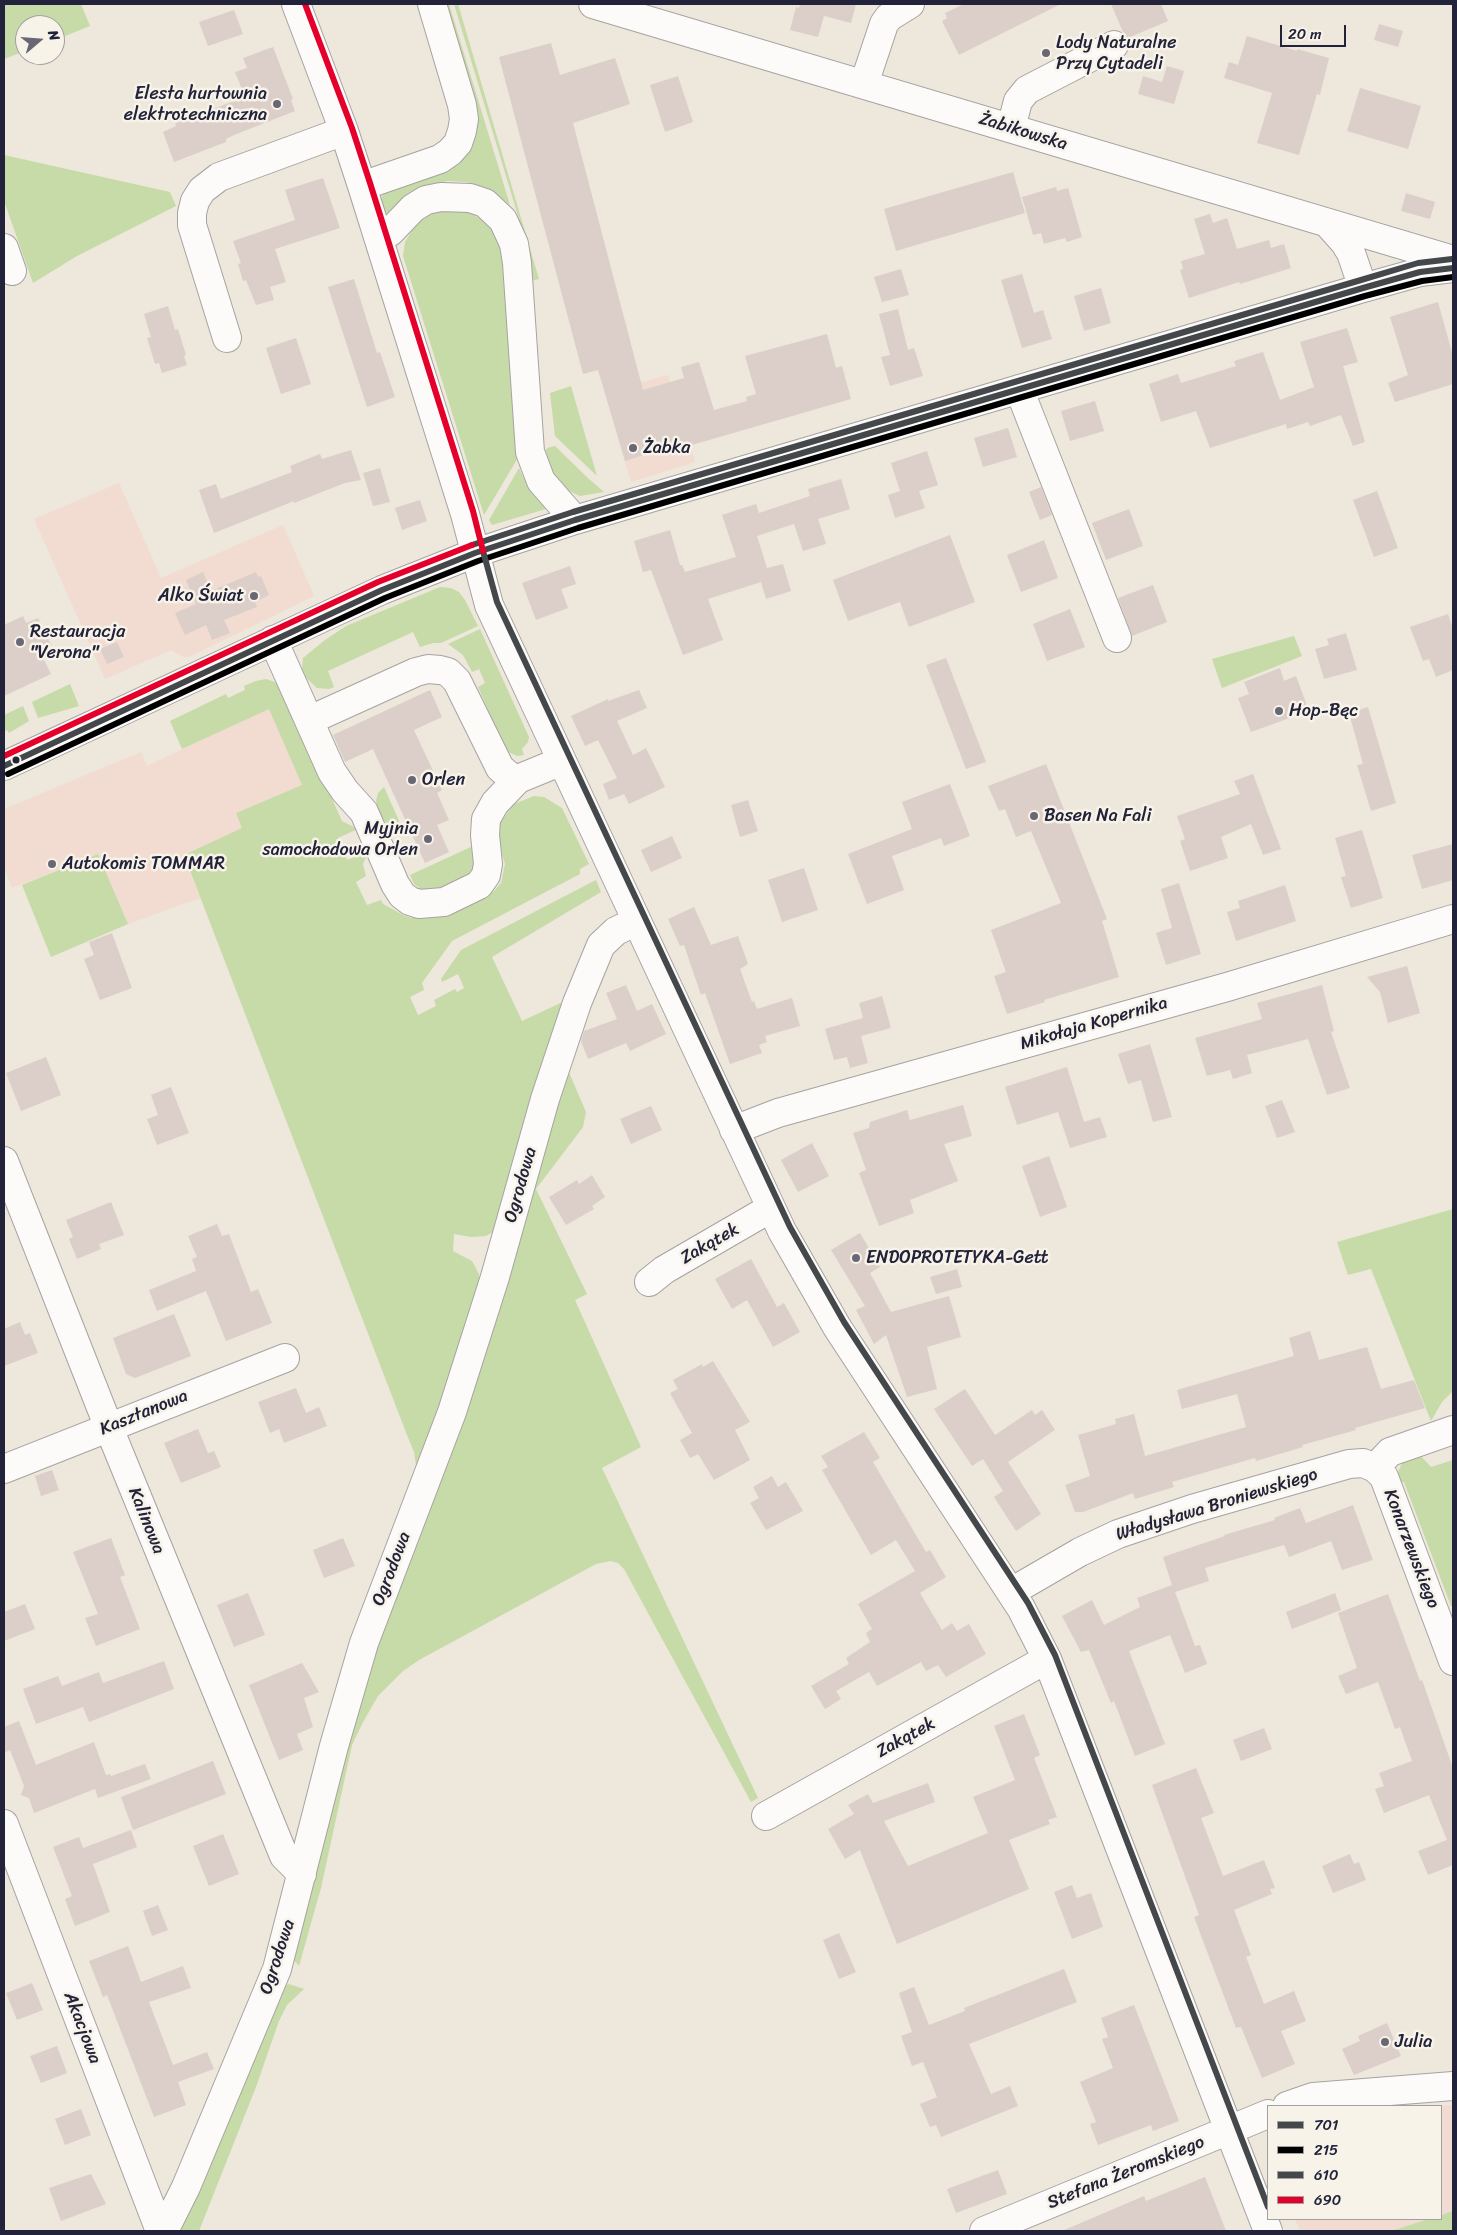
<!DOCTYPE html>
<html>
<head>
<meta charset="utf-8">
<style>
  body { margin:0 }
  #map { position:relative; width:1457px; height:2235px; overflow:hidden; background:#ede7dc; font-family:Sriracha,sans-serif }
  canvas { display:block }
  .frame { position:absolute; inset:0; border:5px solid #22223b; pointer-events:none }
  .legend { position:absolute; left:1267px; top:2105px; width:175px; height:115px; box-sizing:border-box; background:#f7f3e8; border:1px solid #a29fa3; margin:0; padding:6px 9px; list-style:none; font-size:15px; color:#22223b }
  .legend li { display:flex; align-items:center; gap:10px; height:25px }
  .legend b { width:25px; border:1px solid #a29fa3 }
  .north { position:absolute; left:15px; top:15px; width:50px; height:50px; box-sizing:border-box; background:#f7f3e8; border:1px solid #a29fa3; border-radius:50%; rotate:72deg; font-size:14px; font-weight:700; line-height:20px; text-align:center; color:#22223b }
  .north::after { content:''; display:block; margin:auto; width:18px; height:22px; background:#696773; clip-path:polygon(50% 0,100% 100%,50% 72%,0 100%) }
  .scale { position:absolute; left:1280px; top:25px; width:66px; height:22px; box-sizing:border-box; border:2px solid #22223b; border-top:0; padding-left:6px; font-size:15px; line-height:18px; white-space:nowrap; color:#22223b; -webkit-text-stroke:4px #f7f3e8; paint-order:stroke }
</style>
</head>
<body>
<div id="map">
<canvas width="1457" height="2235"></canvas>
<div class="frame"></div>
<ul class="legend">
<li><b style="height:6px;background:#45484a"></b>701</li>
<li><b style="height:6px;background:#000"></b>215</li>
<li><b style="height:6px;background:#45484a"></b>610</li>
<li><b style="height:6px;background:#e4002b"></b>690</li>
</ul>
<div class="north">N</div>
<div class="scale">20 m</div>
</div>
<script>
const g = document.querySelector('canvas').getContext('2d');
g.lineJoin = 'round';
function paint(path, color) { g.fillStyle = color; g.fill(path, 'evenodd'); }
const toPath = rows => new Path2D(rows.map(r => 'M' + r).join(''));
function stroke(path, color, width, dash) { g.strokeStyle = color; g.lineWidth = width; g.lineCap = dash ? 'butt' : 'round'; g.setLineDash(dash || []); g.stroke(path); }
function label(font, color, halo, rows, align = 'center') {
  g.font = font + ' Sriracha,sans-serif'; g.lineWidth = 5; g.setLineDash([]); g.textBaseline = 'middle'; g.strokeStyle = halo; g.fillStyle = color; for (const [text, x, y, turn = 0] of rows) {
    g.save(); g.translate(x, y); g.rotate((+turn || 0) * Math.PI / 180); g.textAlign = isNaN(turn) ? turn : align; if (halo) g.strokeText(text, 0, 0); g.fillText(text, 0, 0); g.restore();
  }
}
paint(toPath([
  [668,375,695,462,631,482,607,400,617,389],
  [119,483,161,578,283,525,314,596,189,657,183,657,171,650,105,679,34,519],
  [269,708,302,785,236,813,243,828,184,855,200,898,128,924,98,854,12,888,4,866,4,809,141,752,147,766],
  [1453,2105,1453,2212,1441,2216,1441,2106],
  [1295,2219,1431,2219,1392,2231,1300,2231]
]), '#f2dbd0');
paint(toPath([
  [4,4,81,4,90,26,55,40,55,25,25,25,25,51,4,59],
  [441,4,449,4,510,205,485,188,467,182,447,181,426,187,409,195,388,213,384,211,380,204,383,193,456,157],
  [454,4,458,4,539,279,531,281,522,229],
  [4,155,170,192,176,206,77,256,33,283,4,201],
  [460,209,471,213,488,224,495,232,503,252,519,456,484,515,403,256,405,242,415,225,422,218,441,210],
  [571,386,597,476,555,436,550,393],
  [555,446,589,479,604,492,580,496,567,490,549,468,544,454,547,448],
  [519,468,529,489,546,509,492,525,489,520],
  [440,587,451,588,459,592,465,600,478,626,441,643,433,643,420,647,413,632,328,671,334,687,329,689,317,688,306,678,302,669,303,658,325,640,346,626],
  [480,629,529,737,528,742,522,749,524,755,517,756,506,751,478,687,485,683,479,669,472,672,463,655,448,644],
  [1294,636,1302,656,1222,688,1212,659],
  [266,679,275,682,284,692,342,821,358,829,338,838,347,860,369,851,363,864,366,876,356,882,367,905,381,900,383,904,405,916,412,918,434,918,493,892,501,883,505,864,498,841,499,824,514,804,534,796,544,797,562,808,589,864,580,869,580,874,452,941,422,983,424,990,410,997,418,1015,436,1006,434,1000,455,989,457,992,464,988,458,974,442,982,441,979,461,950,596,880,601,892,492,957,522,1021,567,1000,497,1226,493,1232,486,1236,471,1237,454,1234,453,1251,472,1261,479,1274,479,1282,465,1336,417,1472,414,1452,407,1435,184,855,242,828,236,813,302,785,269,709,182,749,170,721,226,694,228,698,245,690,244,686,256,681],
  [70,684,79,706,38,718,32,702],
  [23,706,29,721,9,733,7,730,4,731,4,715],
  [384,787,400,823,386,823,379,817,376,801,378,793],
  [473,846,475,866,470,875,436,891,422,890,414,884,410,875],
  [98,854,128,924,51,957,22,885],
  [565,1063,586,1112,583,1127,536,1189,587,1294,575,1300,641,1447,602,1468,758,1798,751,1802,624,1569,618,1563,611,1561,596,1564,419,1660,403,1671,378,1696,362,1724,352,1745,321,1888,299,1966,292,1958,366,1676],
  [1453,1209,1453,1391,1442,1402,1431,1421,1371,1269,1348,1275,1337,1242],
  [1419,1454,1431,1467,1453,1460,1453,1606,1451,1606,1404,1482,1399,1483,1398,1477,1398,1472,1402,1463],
  [289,1984,304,1989,287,2005,279,2021,256,2087,199,2231,180,2231,192,2197,284,1986],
  [1453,2211,1453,2231,1391,2231,1429,2219,1441,2219,1441,2215]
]), '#c6dba8');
paint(toPath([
  [800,4,856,4,851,23,824,16,818,37,790,30,796,7,799,8],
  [964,4,1061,4,959,55,942,21,947,18,945,13],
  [1111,4,1161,4,1168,21,1128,38,1123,32],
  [234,10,243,34,208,46,199,22],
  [1379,24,1403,31,1398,47,1374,40],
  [1247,36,1297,51,1297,49,1329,58,1320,95,1317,94,1299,155,1257,143,1272,93,1224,78,1229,62,1238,65],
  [551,43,560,75,615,58,630,104,573,123,643,390,684,378,681,367,699,362,714,410,747,401,746,397,756,394,745,356,827,334,836,368,842,366,851,399,657,455,656,451,625,461,598,370,583,374,499,57],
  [273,47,293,99,291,100,295,111,234,135,226,139,226,142,174,162,163,132,176,126,175,123,245,97,235,72,247,68,243,58],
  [1167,66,1184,71,1174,104,1138,94,1143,76,1162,82],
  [678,76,693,122,665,132,650,85],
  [1360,88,1421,106,1408,149,1347,131],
  [1013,172,1025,213,896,251,884,209],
  [323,178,340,228,275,249,286,282,270,287,274,300,256,305,246,280,243,281,238,264,241,263,233,241,295,220,285,190],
  [1056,187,1057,191,1068,188,1082,237,1067,242,1065,238,1044,244,1041,233,1033,235,1022,197],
  [1406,193,1435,202,1430,219,1401,211],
  [1210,214,1213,223,1227,218,1237,249,1269,240,1271,248,1284,244,1291,268,1240,284,1239,282,1189,298,1180,270,1183,269,1181,261,1205,254,1194,219],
  [901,269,909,295,882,302,874,277],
  [1022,274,1034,313,1043,310,1052,339,1022,348,1001,280],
  [354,279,377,353,380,352,395,397,367,407,328,287],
  [1101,288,1111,323,1084,331,1074,296],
  [1438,302,1453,356,1453,384,1395,402,1388,383,1408,375,1390,317],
  [168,306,175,330,178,329,186,355,184,356,187,365,162,373,159,363,155,364,147,338,151,337,144,314],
  [898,309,908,350,914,348,923,376,890,386,881,357,890,355,879,314],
  [1347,328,1358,362,1343,366,1365,442,1353,446,1341,415,1310,426,1308,422,1287,429,1286,424,1210,448,1196,411,1161,422,1149,384,1178,374,1181,383,1236,366,1234,361,1263,352,1280,400,1314,387,1300,342],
  [296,338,311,384,281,394,266,348],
  [1095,401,1104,431,1070,441,1061,411],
  [1008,428,1017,457,983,467,974,438],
  [351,450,361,480,345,483,294,503,294,501,214,533,199,490,216,484,221,499,292,472,290,466,320,454,322,459],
  [927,451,938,485,919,491,925,508,895,518,888,495,900,491,891,463],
  [380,468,390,502,373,506,363,473],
  [841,479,850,509,818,519,826,544,803,551,794,524,757,536,767,568,783,564,791,591,766,599,761,582,708,599,723,640,683,655,651,570,643,572,634,541,670,530,680,565,682,565,685,572,736,557,722,515,756,504,759,513,810,496,808,489],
  [1041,487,1052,515,1040,520,1029,492],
  [1377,491,1398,548,1374,557,1353,500],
  [420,500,427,521,402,530,395,508],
  [1129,509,1143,546,1106,560,1092,523],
  [950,535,975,602,909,627,900,602,848,621,833,580],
  [1044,540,1058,578,1021,592,1007,555],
  [570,566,576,584,561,589,568,608,536,620,522,583],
  [203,572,211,591,256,572,258,577,261,576,269,595,255,602,257,607,224,620,230,633,212,640,206,625,185,635,175,613,196,604,186,580],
  [1153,585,1167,622,1132,636,1118,598],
  [1070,609,1085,647,1047,661,1033,624],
  [1448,614,1453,629,1453,670,1436,677,1429,659,1423,661,1410,627],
  [23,616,26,623,38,618,55,653,43,658,51,674,4,696,4,625],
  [1346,633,1357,670,1324,679,1315,649,1329,645,1327,639],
  [117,642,124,657,107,664,100,649],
  [946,658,986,762,966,769,926,665],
  [1280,668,1284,681,1296,676,1309,711,1251,732,1238,698,1249,694,1244,682],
  [430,690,442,717,414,730,442,790,437,793,449,820,437,825,449,852,425,863,373,749,345,762,333,735],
  [639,690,647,708,617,721,633,755,646,748,665,787,629,804,624,794,609,800,603,784,617,778,598,740,585,746,571,716,608,699,608,701],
  [1368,707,1396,803,1371,811,1357,765,1363,764,1349,713],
  [1046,764,1107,919,1102,921,1119,977,1044,1000,1045,1002,1007,1014,994,976,1006,972,991,930,1061,903,1031,831,1016,837,1005,809,999,811,988,786],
  [1253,774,1281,849,1263,855,1251,824,1221,837,1228,858,1190,871,1180,841,1185,839,1177,816,1240,794,1234,781],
  [950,784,970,836,944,846,941,838,892,856,904,890,867,904,848,854,912,829,902,802],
  [748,800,758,831,740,837,731,805],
  [1362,830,1383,898,1351,908,1341,877,1346,876,1335,838],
  [672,836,682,858,651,872,641,850],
  [1453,844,1453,880,1422,889,1412,855],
  [804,868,818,910,782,922,768,880],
  [1179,883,1201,954,1166,965,1156,933,1172,928,1161,889],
  [1285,885,1296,921,1236,941,1227,912,1240,908,1238,901],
  [694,907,711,945,738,936,748,964,740,969,752,1002,754,1001,757,1009,792,998,800,1026,765,1036,767,1042,759,1045,762,1053,730,1064,705,993,701,995,684,945,680,946,668,919],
  [112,933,132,988,100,1000,84,959,94,955,89,942],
  [1407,966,1420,1013,1388,1023,1380,992,1367,977],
  [626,985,637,1011,652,1004,666,1034,630,1051,626,1043,588,1059,581,1041,584,1031,617,1019,606,993],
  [1322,985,1334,1031,1331,1032,1350,1088,1327,1095,1308,1039,1247,1055,1252,1073,1233,1079,1230,1070,1207,1076,1195,1038,1262,1019,1257,1003],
  [882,996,891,1028,861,1036,868,1063,850,1068,847,1057,834,1060,825,1029,863,1018,859,1003],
  [1150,1044,1172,1117,1153,1122,1141,1080,1128,1084,1118,1054],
  [46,1057,61,1095,21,1111,6,1073],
  [1067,1067,1084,1122,1100,1117,1107,1137,1070,1148,1058,1112,1017,1125,1005,1087],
  [171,1087,189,1133,157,1145,147,1119,158,1115,151,1095],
  [1282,1100,1295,1132,1277,1138,1265,1106],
  [963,1105,972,1136,944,1144,958,1181,910,1200,914,1213,879,1226,859,1173,866,1170,853,1133,869,1128,870,1122,907,1110,910,1120],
  [651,1106,662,1130,631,1144,620,1119],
  [812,1143,829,1176,798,1192,781,1160],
  [1049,1156,1067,1207,1040,1217,1022,1166],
  [592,1175,605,1197,592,1206,594,1209,566,1225,549,1197,577,1180,579,1184],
  [111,1202,124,1235,99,1244,101,1249,77,1259,69,1239,73,1237,66,1220],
  [217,1224,222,1236,229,1234,251,1292,258,1289,272,1323,226,1341,206,1291,157,1311,149,1290,196,1271,192,1259,197,1257,188,1236],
  [860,1233,880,1267,870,1273,891,1312,949,1296,961,1337,927,1347,937,1389,907,1397,886,1335,874,1344,856,1310,865,1306,831,1250],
  [751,1259,777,1307,784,1303,800,1332,773,1347,747,1300,732,1309,715,1279],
  [957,1269,962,1287,936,1294,930,1277],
  [174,1314,191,1356,135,1378,126,1374,113,1338],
  [20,1322,25,1335,30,1333,38,1353,4,1366,4,1329],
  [1310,1331,1319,1360,1367,1347,1381,1389,1414,1380,1425,1408,1355,1428,1356,1430,1302,1445,1303,1447,1256,1461,1255,1458,1172,1482,1174,1487,1135,1499,1133,1493,1083,1512,1075,1512,1065,1485,1090,1476,1078,1435,1116,1424,1115,1419,1134,1414,1145,1456,1246,1427,1237,1394,1182,1409,1177,1390,1294,1356,1289,1338],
  [713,1361,750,1422,735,1430,750,1460,714,1480,698,1454,690,1458,680,1440,692,1433,670,1393,678,1389,673,1380,702,1364,703,1367],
  [296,1388,306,1413,319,1407,327,1426,284,1443,279,1429,270,1433,258,1402],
  [965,1389,995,1435,1032,1410,1035,1415,1042,1410,1055,1430,1008,1462,1041,1514,1016,1531,994,1497,1003,1491,983,1459,972,1466,934,1409],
  [198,1429,208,1453,214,1451,221,1467,181,1483,164,1443],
  [864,1432,880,1458,873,1462,926,1552,930,1550,946,1577,920,1593,942,1630,952,1623,957,1631,969,1624,986,1654,946,1677,938,1665,926,1671,921,1662,877,1686,869,1672,836,1691,841,1699,825,1709,811,1686,849,1664,846,1658,870,1642,866,1633,872,1629,858,1604,915,1571,896,1540,871,1555,822,1470,828,1467,821,1456],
  [52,1470,59,1490,41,1496,35,1476],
  [772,1476,778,1487,786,1482,803,1511,766,1530,750,1503,759,1498,753,1487],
  [1353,1505,1373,1560,1342,1570,1331,1541,1289,1557,1284,1545,1205,1568,1209,1581,1175,1592,1195,1646,1200,1645,1207,1664,1185,1673,1170,1635,1129,1651,1165,1744,1135,1756,1114,1701,1111,1703,1089,1650,1081,1652,1062,1616,1092,1600,1104,1625,1140,1607,1137,1598,1172,1585,1163,1557,1225,1536,1224,1535,1275,1520,1274,1518,1300,1508,1306,1523],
  [111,1538,125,1575,120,1577,140,1629,96,1646,85,1618,98,1614,73,1552],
  [343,1538,355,1566,324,1578,313,1550],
  [248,1593,265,1635,234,1647,217,1605],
  [1335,1593,1341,1610,1292,1629,1286,1612],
  [1388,1594,1420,1681,1422,1680,1453,1768,1453,1865,1428,1875,1418,1851,1447,1840,1429,1795,1384,1813,1375,1789,1384,1786,1379,1773,1412,1761,1400,1727,1395,1729,1378,1682,1346,1694,1338,1676,1357,1668,1338,1613],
  [25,1604,35,1629,4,1641,4,1612],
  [164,1661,174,1689,89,1722,83,1707,36,1724,23,1689,58,1676,62,1686,99,1672,103,1683],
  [302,1663,319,1692,304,1698,313,1727,297,1734,303,1750,279,1760,249,1685],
  [1024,1714,1040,1755,1034,1758,1057,1817,1048,1820,1050,1824,1009,1840,1029,1889,897,1944,860,1850,845,1859,828,1829,854,1814,848,1805,868,1794,873,1803,928,1783,935,1802,884,1821,908,1866,988,1833,973,1797,1015,1780,994,1726],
  [19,1721,36,1765,94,1742,106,1775,110,1774,111,1776,145,1764,151,1779,98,1798,95,1789,34,1813,29,1798,21,1795,24,1786,10,1750,4,1753,4,1727],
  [1264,1728,1272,1749,1241,1761,1233,1740],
  [213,1761,226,1794,133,1830,121,1797],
  [1196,1768,1214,1813,1201,1818,1223,1876,1264,1860,1275,1888,1270,1889,1272,1894,1234,1910,1251,1955,1246,1957,1264,2004,1294,1991,1306,2021,1281,2031,1295,2064,1262,2078,1241,2027,1236,2028,1194,1917,1199,1915,1152,1785],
  [131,1830,137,1847,93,1864,110,1912,75,1926,65,1899,72,1896,53,1847,79,1837,83,1848],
  [223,1834,239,1874,209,1886,193,1846],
  [1350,1854,1354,1864,1359,1862,1366,1880,1333,1893,1322,1866],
  [1072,1885,1077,1898,1091,1893,1103,1927,1072,1939,1054,1892],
  [158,1905,168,1930,152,1936,143,1911],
  [839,1933,856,1972,839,1979,823,1940],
  [128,1946,141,1982,183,1966,191,1988,149,2002,173,2065,207,2052,214,2069,178,2082,186,2105,154,2117,107,1995,103,1997,89,1961],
  [1064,1969,1077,2002,969,2044,991,2094,1010,2086,1018,2106,941,2137,936,2125,930,2127,920,2104,937,2097,923,2062,912,2066,901,2036,912,2032,899,1993,914,1987,929,2025,965,2011,964,2008],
  [32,1983,43,2010,17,2020,6,1993],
  [1134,2005,1179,2121,1153,2131,1151,2125,1098,2145,1090,2124,1096,2122,1080,2082,1113,2068,1102,2039,1108,2037,1101,2018],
  [1387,2023,1401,2056,1354,2075,1342,2049,1360,2041,1358,2036],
  [57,2046,67,2073,41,2083,30,2056],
  [81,2109,91,2135,65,2145,55,2119],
  [998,2170,1007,2194,956,2213,947,2189],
  [91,2174,106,2204,61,2221,49,2188],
  [1205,2177,1226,2231,1062,2231,1144,2196,1146,2201]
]), '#dccfc9');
const minor = toPath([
  [296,4,344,131,362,186,465,514,489,605,782,1231,837,1327,1021,1608,1047,1659,1268,2231],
  [593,4,1453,260],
  [864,84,884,24,889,17,910,4],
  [1011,128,1018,101,1027,90,1114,45],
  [362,186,440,159,450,152,458,143,462,131,464,119,462,105,432,4],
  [1328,224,1345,243,1351,253,1363,288],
  [378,237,390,232,413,208,426,200,441,197,470,198,485,203,503,220,514,244,517,263,530,452,541,481,575,520],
  [4,248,12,271],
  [227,338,192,225,192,213,195,201,202,190,219,177,344,131],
  [1019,389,1117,638],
  [273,640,332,772,345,791,364,812,395,884,402,895,410,901,419,904,444,902,479,885,486,875,488,864,485,835,486,819,495,803,518,779,562,761],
  [310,720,416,672,428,669,440,670,448,672,457,681,500,768,512,778,518,779],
  [4,766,382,590,475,553,575,520,1363,288,1420,272,1453,268],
  [734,1130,778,1113,1227,987,1453,919],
  [4,1161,109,1428,284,1856,302,1874],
  [649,1282,664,1270,771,1208],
  [1375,1468,1390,1452,1453,1430],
  [4,1469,285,1358],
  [1011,1592,1080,1552,1118,1534,1192,1509,1349,1464,1363,1463,1375,1468,1384,1477,1453,1661],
  [766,1816,1047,1659],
  [4,1824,160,2231],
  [1287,2106,1313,2097,1453,2086],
  [164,2231,186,2187,277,1969,334,1746,364,1643,452,1412,495,1277,545,1099,577,1003,601,945,616,931,637,921],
  [984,2231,1268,2114]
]);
stroke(minor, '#a6a3a0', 30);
stroke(minor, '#fcfbfa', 28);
stroke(toPath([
  [4,766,382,590,475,553,575,520,1363,288,1420,272,1453,268]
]), '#45484a', 6);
stroke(toPath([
  [8,774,385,598,478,561,578,528,1365,296,1422,281,1453,277]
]), '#000', 6);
stroke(toPath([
  [472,545,573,512,1361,280,1418,263,1452,259],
  [483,551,497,602,790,1227,844,1322,1028,1603,1055,1655,1268,2207]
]), '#45484a', 6);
stroke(toPath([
  [305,4,352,128,370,183,473,511,483,551],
  [4,756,378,582,472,545]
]), '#e4002b', 6);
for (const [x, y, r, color] of [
  [1046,53,5,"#696773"],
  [277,104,5,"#696773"],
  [633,448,5,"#696773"],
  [254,596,5,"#696773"],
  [20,642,5,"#696773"],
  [1279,711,5,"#696773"],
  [16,760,4.5,"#22223b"],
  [412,780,5,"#696773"],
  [1034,816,5,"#696773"],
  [428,839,5,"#696773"],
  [52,864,5,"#696773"],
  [856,1258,5,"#696773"],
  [1385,2042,5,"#696773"]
]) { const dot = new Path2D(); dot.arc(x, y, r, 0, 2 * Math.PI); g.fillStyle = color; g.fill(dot); stroke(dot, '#f7f3e8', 2); }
label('18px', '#22223b', '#f7f3e8', [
  ["Lody Naturalne",1056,43],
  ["Przy Cytadeli",1056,64],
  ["Elesta hurtownia",267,94,"right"],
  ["elektrotechniczna",267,115,"right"],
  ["Żabka",643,448],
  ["Alko Świat",244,596,"right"],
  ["Restauracja",30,632],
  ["\"Verona\"",30,653],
  ["Hop-Bęc",1289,711],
  ["Orlen",422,780],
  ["Basen Na Fali",1044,816],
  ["Myjnia",418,829,"right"],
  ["samochodowa Orlen",418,850,"right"],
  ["Autokomis TOMMAR",62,864],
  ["ENDOPROTETYKA-Gett",866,1258],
  ["Julia",1395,2042]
], 'left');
label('18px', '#22223b', '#f7f3e8', [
  ["Żabikowska",1023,132,17],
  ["Mikołaja Kopernika",1094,1024,-16],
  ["Ogrodowa",521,1185,-74],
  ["Zakątek",710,1244,-30],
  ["Kasztanowa",144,1413,-22],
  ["Władysława Broniewskiego",1217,1505,-17],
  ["Kalinowa",146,1521,68],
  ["Konarzewskiego",1411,1549,69],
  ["Ogrodowa",392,1569,-69],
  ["Zakątek",906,1738,-29],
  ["Ogrodowa",278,1957,-72],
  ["Akacjowa",82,2028,69],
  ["Stefana Żeromskiego",1126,2173,-22]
]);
</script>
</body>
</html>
